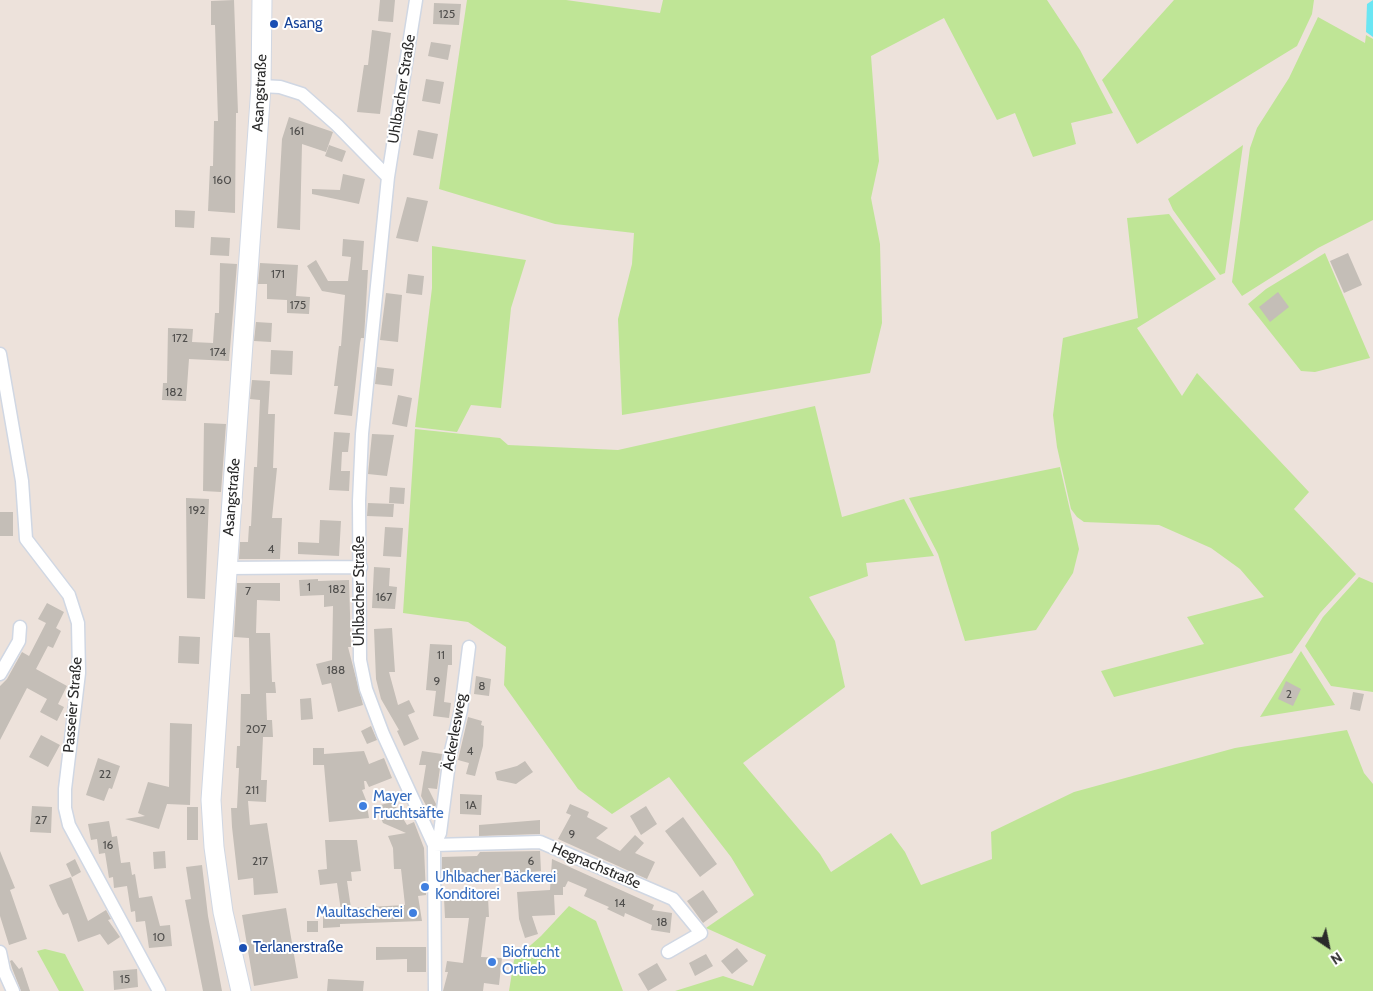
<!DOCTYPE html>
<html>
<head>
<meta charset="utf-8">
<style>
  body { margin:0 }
  #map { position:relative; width:1373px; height:991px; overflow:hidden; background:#ede2db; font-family:Cabin,sans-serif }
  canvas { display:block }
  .north { position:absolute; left:1303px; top:921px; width:50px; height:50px; -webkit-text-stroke:4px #fff; paint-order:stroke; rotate:146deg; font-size:14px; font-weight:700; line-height:20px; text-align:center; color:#2a2a2a }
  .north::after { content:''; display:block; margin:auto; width:18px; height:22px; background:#2a2a2a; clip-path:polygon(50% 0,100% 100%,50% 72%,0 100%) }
</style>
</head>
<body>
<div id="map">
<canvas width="1373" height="991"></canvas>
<div class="north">N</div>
</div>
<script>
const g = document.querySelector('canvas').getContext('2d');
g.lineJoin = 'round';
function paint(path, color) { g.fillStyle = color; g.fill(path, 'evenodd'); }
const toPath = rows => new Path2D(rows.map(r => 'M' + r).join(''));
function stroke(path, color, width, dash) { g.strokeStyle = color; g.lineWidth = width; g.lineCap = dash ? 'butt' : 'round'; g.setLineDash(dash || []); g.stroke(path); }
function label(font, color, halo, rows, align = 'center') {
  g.font = font + ' Cabin,sans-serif'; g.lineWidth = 4; g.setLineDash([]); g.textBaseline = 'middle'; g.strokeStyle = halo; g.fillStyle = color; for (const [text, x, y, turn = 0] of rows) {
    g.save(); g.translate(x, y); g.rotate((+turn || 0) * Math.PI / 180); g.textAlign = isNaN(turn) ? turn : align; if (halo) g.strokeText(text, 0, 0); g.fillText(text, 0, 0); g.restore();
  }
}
paint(toPath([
  [467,0,566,0,660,13,663,0,1047,0,1080,50,1113,113,1071,123,1076,144,1033,157,1015,113,997,120,944,18,871,56,879,161,871,198,880,244,882,323,870,373,622,415,618,319,632,264,634,233,555,224,439,189],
  [1174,0,1314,0,1312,14,1297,46,1137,144,1102,80],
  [1318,17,1365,43,1366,35,1373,39,1373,220,1318,248,1242,296,1232,282,1250,148,1257,128,1289,78],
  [1243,145,1225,273,1220,275,1173,210,1168,199],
  [1169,214,1216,279,1137,328,1182,396,1197,373,1309,492,1294,509,1356,574,1320,613,1292,653,1114,697,1101,671,1204,644,1187,617,1264,597,1240,569,1211,548,1159,525,1084,522,1077,517,1071,509,1057,447,1053,415,1063,338,1138,318,1127,218],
  [432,246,526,260,511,308,501,408,471,405,457,432,415,427,432,288],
  [1325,253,1370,358,1315,372,1301,371,1248,304,1266,289],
  [815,406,842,517,904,499,934,556,866,563,868,576,809,597,835,641,845,687,743,763,820,854,831,872,891,833,905,852,921,885,992,859,991,832,1074,792,1235,748,1347,730,1364,773,1373,784,1373,991,675,991,723,976,753,986,766,955,706,928,754,895,731,857,669,777,612,814,578,789,504,685,506,647,468,622,403,613,415,429,500,438,508,445,618,450],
  [1060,467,1079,549,1073,573,1036,630,965,641,938,554,909,498],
  [1359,577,1373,583,1373,692,1331,686,1305,646,1323,617],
  [1301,651,1335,705,1260,717],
  [569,906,596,921,623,991,509,991,514,960,541,936],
  [45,949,65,954,84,991,59,991,37,951]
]), '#bfe596');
paint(toPath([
  [1373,0,1373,37,1366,32,1367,4]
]), '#6ae6f3');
paint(toPath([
  [234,0,238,113,236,113,235,213,208,211,210,166,213,166,214,121,218,121,215,25,211,25,211,1],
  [380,0,395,0,393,22,378,21],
  [434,3,461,4,459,25,433,24],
  [372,30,391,33,380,114,357,112,364,65,368,65],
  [431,42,451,45,448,60,428,56],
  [426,79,444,82,440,104,422,101],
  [289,117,333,132,326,152,302,144,300,230,277,228,282,139],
  [418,130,438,134,433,159,413,155],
  [329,145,346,151,342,162,325,156],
  [343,174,365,179,359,204,312,194,312,189,340,190],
  [407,197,428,201,418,242,396,238],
  [175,210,195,211,194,228,175,227],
  [211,237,230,238,229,256,210,255],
  [343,239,364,241,362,270,368,270,364,338,361,338,360,343,352,416,334,414,338,386,334,386,339,346,341,346,345,295,322,291,307,266,316,260,328,281,348,281,351,257,342,256],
  [1348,253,1362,285,1344,293,1330,261],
  [220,263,237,264,229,361,189,359,186,401,162,400,163,383,167,383,168,328,193,329,192,342,213,343,215,313,219,313],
  [260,263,298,265,296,296,310,297,309,314,287,313,287,300,267,299,267,284,258,284],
  [408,274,424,276,422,295,406,293],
  [1278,292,1289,307,1270,322,1259,307],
  [386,293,402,295,398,342,380,340],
  [256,322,272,323,271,342,254,341],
  [271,350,293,351,292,375,270,374],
  [377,367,394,369,392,386,375,384],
  [252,380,270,381,268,414,275,414,273,468,277,468,272,518,282,518,280,559,239,559,240,542,248,542,249,526,251,526,254,467,257,467,260,400,250,399],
  [398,395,412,398,407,427,392,424],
  [204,423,226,424,221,492,203,491],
  [334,432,350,433,348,452,342,452,341,471,350,471,349,491,329,490],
  [372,434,394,435,387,476,368,474],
  [390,487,405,488,404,504,389,503],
  [186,498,209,499,205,599,187,598],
  [368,503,394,504,393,517,367,516],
  [0,512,13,512,13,536,0,536],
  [320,520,341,521,339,556,298,554,298,542,319,543],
  [385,527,403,528,401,557,383,556],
  [374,567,390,568,389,586,397,587,395,609,372,608],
  [318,579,318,581,349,580,351,647,348,647,363,705,338,712,331,683,322,685,316,664,332,660,333,606,324,607,324,595,300,596,299,580],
  [237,583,280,583,280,601,257,600,256,633,270,633,272,682,275,682,276,693,266,693,267,720,272,720,273,737,263,737,261,780,267,780,266,802,248,801,250,825,267,823,278,893,254,895,253,878,238,880,232,827,231,808,237,808,239,768,236,768,237,746,240,746,241,694,250,694,249,638,234,637],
  [47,603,64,612,56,628,61,631,53,648,48,646,36,669,67,686,58,704,64,707,57,721,40,712,47,699,27,688,0,740,0,686,7,679,22,652,29,656,46,623,38,619],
  [392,628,395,672,389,672,398,705,409,700,415,712,408,715,419,739,404,746,397,731,399,730,381,699,376,679,374,629],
  [179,636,200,637,199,664,178,663],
  [430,644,452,645,452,665,448,665,444,702,451,703,449,718,433,716,436,691,426,690],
  [476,676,491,679,489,696,474,694],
  [1286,681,1301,689,1293,706,1278,699],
  [1353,692,1364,694,1360,711,1350,709],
  [311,698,313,719,301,720,300,699],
  [468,717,482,721,481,725,484,726,483,746,475,776,466,774,469,763,458,760],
  [170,723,192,724,190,805,167,804,159,829,125,819,145,816,138,813,148,782,169,787],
  [371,726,377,740,367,744,361,731],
  [41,735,60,745,48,767,29,757],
  [313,748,324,748,324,754,364,751,369,764,384,758,392,778,369,787,366,781,364,781,365,789,362,790,366,800,369,818,329,822,324,765,313,765],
  [422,751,442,754,437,789,428,788,436,804,435,808,429,811,421,796,426,765,419,765],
  [98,758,120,766,112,789,109,788,104,801,86,795],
  [525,761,533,772,516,784,497,780,495,772,517,766],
  [460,794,482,795,481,815,460,814],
  [393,802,407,825,414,822,424,848,426,895,418,896,422,921,340,924,340,927,323,928,323,912,341,911,337,883,320,885,318,870,327,869,325,840,357,840,361,871,351,872,352,881,347,881,351,908,405,905,401,869,394,869,393,848,388,836,406,833,383,823,376,806],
  [570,804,589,812,587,817,608,828,596,838,620,851,635,835,644,843,635,853,655,862,647,879,558,839,571,815,566,813],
  [32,806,52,807,51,833,30,832],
  [646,806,657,824,641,835,630,816],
  [187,807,198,807,198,840,187,840],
  [683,817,717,864,700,877,665,831],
  [540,820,540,834,479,836,479,825],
  [109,821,112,837,117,836,121,863,130,862,132,875,135,874,139,898,152,896,160,926,170,925,172,946,149,948,145,921,136,922,135,911,131,912,127,886,114,888,113,877,109,878,105,853,99,854,97,839,91,840,88,824],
  [0,851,15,888,10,890,27,939,9,945,0,916],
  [165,851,166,868,154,869,153,852],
  [540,851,541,871,497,875,497,872,473,873,473,877,442,878,442,857,477,856,480,852],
  [75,859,81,872,72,877,66,864],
  [552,859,654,905,652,910,672,913,670,933,651,930,652,925,625,913,624,917,607,909,609,907,584,896,587,889,568,881,565,887,563,887,563,895,554,895,555,915,532,916,538,934,525,938,519,919,517,892,550,890],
  [202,865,208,916,222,991,203,991,185,900,191,899,186,867],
  [71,877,88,921,106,910,111,919,108,920,120,937,108,945,100,934,78,942,68,913,63,915,58,906,49,885],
  [703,890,718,912,703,923,687,901],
  [488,897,489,917,486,917,481,957,502,958,499,985,484,983,483,991,443,991,448,972,445,972,447,961,463,963,469,918,445,918,444,898],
  [286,908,298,978,254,986,242,915],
  [307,921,318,921,318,932,307,932],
  [376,947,426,947,426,972,407,972,407,959,376,960],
  [737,948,748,961,732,974,721,961],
  [706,954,713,966,695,976,689,963],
  [12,960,19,969,22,967,30,991,21,991,12,968,10,961],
  [657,963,667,980,648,991,638,974],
  [137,969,138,987,114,990,113,971],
  [328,979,364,981,363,991,327,991]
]), '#c4beb7');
const street = toPath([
  [416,0,388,177,362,434,359,501,360,660,366,689,383,734,434,845,435,991],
  [261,86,280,87,302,94,337,125,388,177],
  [0,354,22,481,26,539,69,595,78,623,79,673,65,789,65,808,69,825,159,991],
  [226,568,361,567],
  [0,674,19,641,20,627],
  [434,845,540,842,673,899,701,933,668,952],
  [434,845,440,833,450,755,461,710,469,647],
  [0,952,4,971,13,991]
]);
const secondary = toPath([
  [241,991,223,912,214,847,211,800,261,86,262,0]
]);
stroke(street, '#d0d7e3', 15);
stroke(secondary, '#d0d7e3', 21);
stroke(street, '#fff', 12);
stroke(secondary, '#fff', 19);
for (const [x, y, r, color] of [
  [274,24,5,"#1a4fb4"],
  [363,806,5,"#3f7fe0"],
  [425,887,5,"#3f7fe0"],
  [413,913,5,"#3f7fe0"],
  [243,948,5,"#1a4fb4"],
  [492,962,5,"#3f7fe0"]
]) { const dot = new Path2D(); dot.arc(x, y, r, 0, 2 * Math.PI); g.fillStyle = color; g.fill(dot); stroke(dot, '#fff', 2); }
label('12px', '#504f4d', null, [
  ["125",447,14],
  ["161",297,131],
  ["160",222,180],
  ["171",278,274],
  ["175",298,305],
  ["172",180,338],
  ["174",218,352],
  ["182",174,392],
  ["192",197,510],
  ["4",271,549],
  ["1",309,587],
  ["182",337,589],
  ["7",248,591],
  ["167",384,597],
  ["11",441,655],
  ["188",336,670],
  ["9",437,681],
  ["8",482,686],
  ["2",1289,694],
  ["207",256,729],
  ["4",470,751],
  ["22",105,774],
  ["211",252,790],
  ["1A",471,805],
  ["27",41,820],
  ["9",572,834],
  ["16",108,845],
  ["217",260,861],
  ["6",531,861],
  ["14",620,903],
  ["18",662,922],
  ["10",159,937],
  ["15",125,979]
]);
label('15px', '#164399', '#fff', [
  ["Asang",284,24],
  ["Terlanerstraße",253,948]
], 'left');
label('15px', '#2a2a2a', '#fff', [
  ["Uhlbacher Straße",402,89,-81],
  ["Asangstraße",260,93,-87],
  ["Asangstraße",232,497,-85],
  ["Uhlbacher Straße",360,591,-90],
  ["Passeier Straße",73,705,-85],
  ["Äckerlesweg",455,732,-80],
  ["Hegnachstraße",596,866,23]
]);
label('15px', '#366cbe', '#fff', [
  ["Mayer",373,797],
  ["Fruchtsäfte",373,814],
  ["Uhlbacher Bäckerei",435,878],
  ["Konditorei",435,895],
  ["Maultascherei",403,913,"right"],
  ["Biofrucht",502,953],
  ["Ortlieb",502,970]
], 'left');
</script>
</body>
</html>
